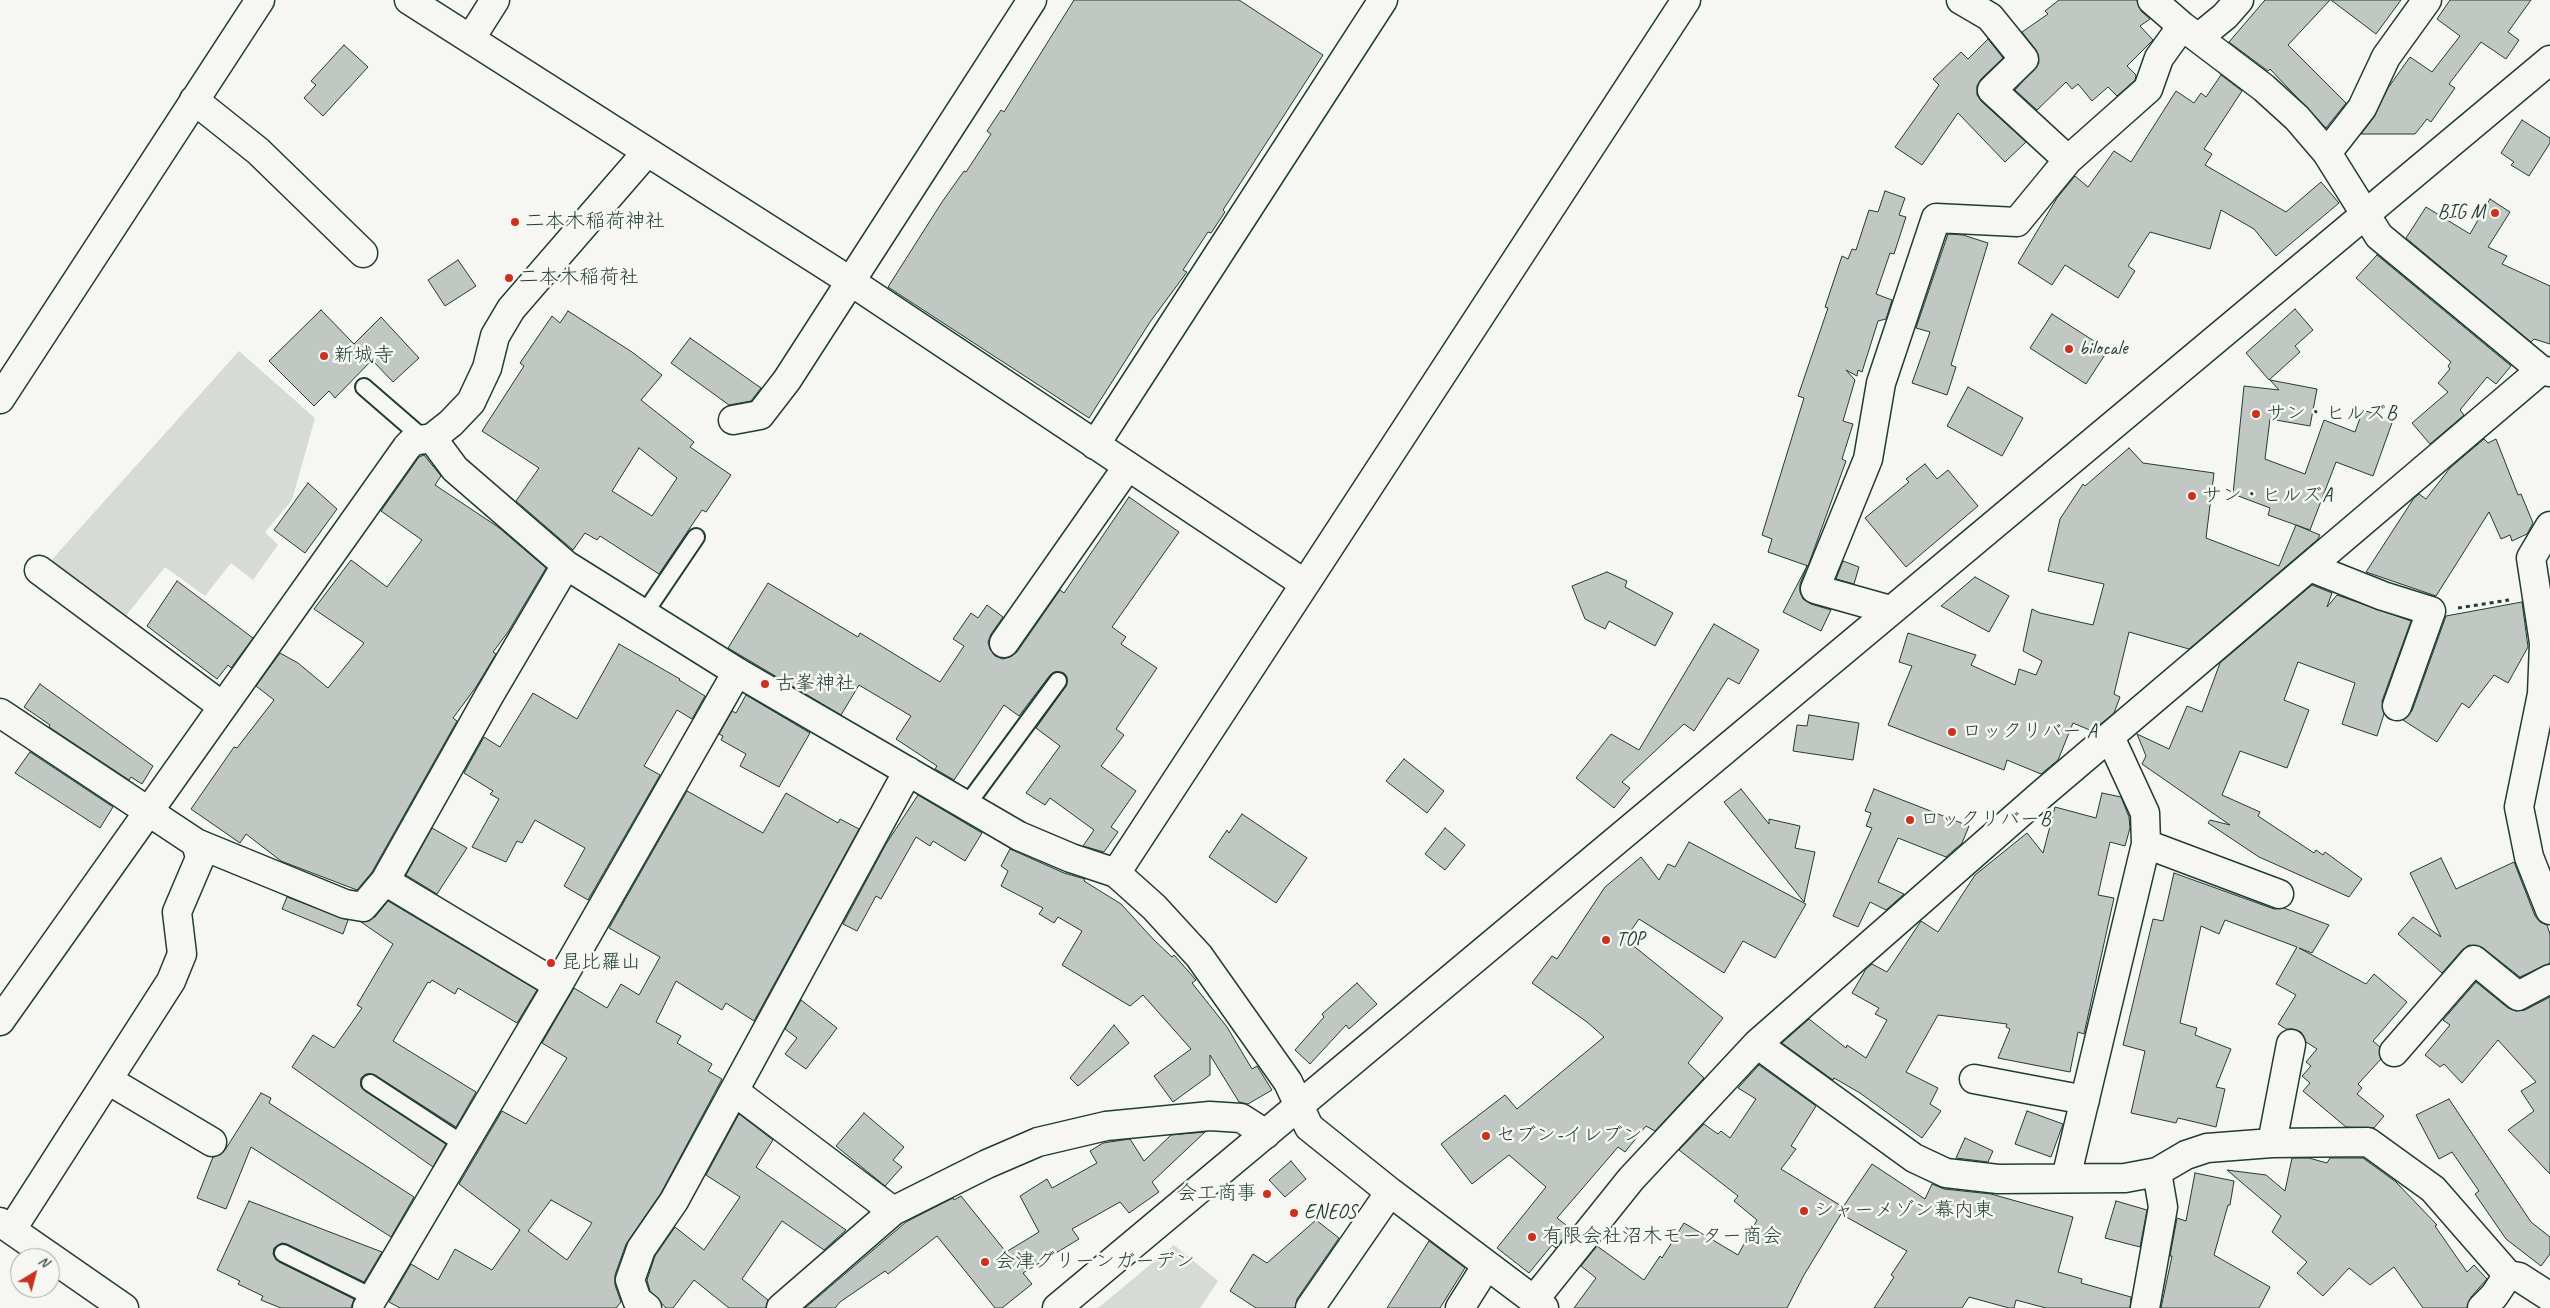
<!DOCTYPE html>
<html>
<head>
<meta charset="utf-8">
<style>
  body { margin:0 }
  #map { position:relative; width:2550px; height:1308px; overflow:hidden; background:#f6f6f2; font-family:Caveat,sans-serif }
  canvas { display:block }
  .north { position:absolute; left:10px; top:1248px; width:50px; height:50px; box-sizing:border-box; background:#f6f6f2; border:1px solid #a0aca6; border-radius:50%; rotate:37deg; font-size:14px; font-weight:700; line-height:20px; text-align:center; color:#1f3d34 }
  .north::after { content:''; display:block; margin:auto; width:18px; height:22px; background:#c8321e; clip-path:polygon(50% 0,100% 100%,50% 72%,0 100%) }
</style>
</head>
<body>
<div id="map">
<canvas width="2550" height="1308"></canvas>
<div class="north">N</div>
</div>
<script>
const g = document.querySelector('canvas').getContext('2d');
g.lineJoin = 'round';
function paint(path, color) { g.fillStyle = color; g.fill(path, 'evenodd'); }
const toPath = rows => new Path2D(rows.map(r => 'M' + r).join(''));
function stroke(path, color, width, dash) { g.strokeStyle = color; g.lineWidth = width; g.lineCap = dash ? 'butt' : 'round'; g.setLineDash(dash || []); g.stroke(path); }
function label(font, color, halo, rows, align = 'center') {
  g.font = font + ' Caveat,"Klee One",sans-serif'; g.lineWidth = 5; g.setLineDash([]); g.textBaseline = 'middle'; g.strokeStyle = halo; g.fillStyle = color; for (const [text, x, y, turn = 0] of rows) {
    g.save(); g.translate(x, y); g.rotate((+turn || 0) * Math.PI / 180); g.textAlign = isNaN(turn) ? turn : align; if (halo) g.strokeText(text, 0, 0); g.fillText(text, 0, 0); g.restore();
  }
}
paint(toPath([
  [239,351,315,418,292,500,265,532,278,545,253,580,231,563,205,596,165,567,120,623,47,565],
  [1174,1245,1218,1281,1200,1308,1098,1308]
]), '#d6dbd6');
const building = toPath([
  [1074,0,1239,0,1323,55,1223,210,1225,212,1211,233,1208,232,1183,270,1187,272,1150,322,1089,418,888,287,942,202,964,171,966,172,991,134,987,131,1001,110,1004,112,1074,0],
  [2059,0,2137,0,2141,11,2150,19,2140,26,2153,40,2127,66,2136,75,2135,80,2117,96,2108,87,2092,101,2078,84,2072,89,2066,82,2037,110,2015,90,2039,63,2036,50,2022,32,2048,14,2045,11,2059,0],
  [2265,0,2330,0,2288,45,2346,103,2326,128,2270,69,2268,71,2229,42,2265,0],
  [2331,0,2401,0,2376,34,2331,0],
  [2450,0,2531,0,2508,32,2519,40,2506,59,2481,42,2449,84,2455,88,2431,122,2427,119,2415,134,2361,134,2374,117,2388,88,2410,57,2432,72,2460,36,2437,19,2450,0],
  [1988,39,2003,58,1981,79,1977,86,1977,95,1981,101,2026,142,2005,162,1958,113,1922,165,1895,147,1939,85,1933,79,1961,52,1968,59,1988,39],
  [344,45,368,67,323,116,304,98,316,85,311,81,344,45],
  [2221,75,2242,91,2204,149,2212,154,2205,165,2286,212,2321,182,2339,203,2276,256,2254,229,2221,210,2210,249,2150,232,2128,266,2135,271,2118,298,2065,265,2052,285,2018,263,2057,198,2075,176,2088,187,2114,151,2131,162,2176,91,2194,103,2201,93,2206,97,2221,75],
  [2522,120,2550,138,2550,143,2529,176,2511,165,2514,162,2501,153,2522,120],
  [1885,191,1905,198,1899,215,1906,217,1894,254,1890,253,1876,294,1892,300,1886,319,1878,321,1862,372,1858,370,1857,376,1846,370,1855,380,1843,421,1853,424,1842,459,1846,461,1808,566,1768,552,1772,539,1762,535,1804,398,1798,396,1828,308,1825,307,1842,256,1848,259,1852,249,1856,250,1869,210,1878,212,1885,191],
  [2490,199,2510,212,2488,247,2507,256,2502,264,2550,286,2550,344,2534,339,2531,342,2406,238,2426,207,2470,234,2490,199],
  [1948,234,1963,235,1988,243,1951,365,1956,367,1947,395,1912,383,1930,332,1916,328,1948,234],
  [2377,255,2511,366,2496,384,2487,377,2460,410,2464,415,2430,444,2412,423,2448,392,2438,383,2450,369,2448,366,2451,362,2356,278,2377,255],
  [458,260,476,286,445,306,428,280,458,260],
  [2295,309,2313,330,2295,346,2300,352,2269,380,2246,353,2295,309],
  [321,310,354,344,381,317,419,358,393,382,372,360,335,398,329,391,314,406,269,361,321,310],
  [568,311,632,352,662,375,641,400,694,442,690,447,731,475,706,512,702,510,659,574,600,536,597,540,585,533,573,550,516,501,539,468,482,431,524,366,520,363,552,316,560,323,568,311],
  [639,448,677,478,652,516,612,491,639,448],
  [2052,314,2108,350,2086,384,2030,348,2052,314],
  [690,338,761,388,751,401,729,405,671,363,690,338],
  [2270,380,2317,389,2310,426,2270,419,2265,459,2305,474,2324,420,2355,432,2363,410,2393,420,2373,476,2336,462,2310,530,2268,515,2270,508,2233,494,2244,386,2279,390,2270,380],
  [1968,387,2023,418,2002,456,1947,426,1968,387],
  [2484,439,2488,443,2496,439,2518,495,2521,494,2533,523,2527,534,2512,541,2510,535,2501,539,2489,512,2436,596,2366,572,2414,498,2419,494,2426,499,2450,468,2484,439],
  [2129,448,2143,463,2214,473,2206,538,2279,566,2296,525,2320,535,2318,539,2189,649,2129,632,2114,694,2120,697,2114,713,2092,731,2073,723,2058,760,2041,774,2007,760,2004,770,1888,725,1912,666,1899,662,1908,633,1976,655,1971,665,2015,685,2019,669,2036,675,2042,661,2023,651,2032,609,2040,613,2093,625,2104,584,2048,571,2060,519,2083,484,2085,486,2129,448],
  [424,455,441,476,435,485,498,527,546,568,508,632,493,652,496,654,476,687,453,718,457,721,372,872,357,890,281,861,246,834,240,843,191,809,234,747,237,748,274,700,256,686,280,653,298,663,328,688,364,643,314,609,351,560,387,587,422,540,381,511,419,457,424,455],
  [1925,464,1937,479,1948,470,1978,506,1906,567,1865,518,1909,482,1906,479,1925,464],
  [308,483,337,509,305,553,274,530,308,483],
  [1129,497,1179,532,1112,627,1126,637,1121,644,1157,668,1116,729,1124,735,1101,766,1136,791,1111,827,1118,832,1104,852,1083,846,1094,830,1050,798,1045,805,1026,793,1060,746,1036,728,1066,686,1067,677,1064,673,1054,672,1050,675,1019,716,1004,705,954,780,935,769,937,766,896,739,911,716,859,685,841,715,728,648,768,583,858,637,860,633,940,682,964,646,953,639,971,613,978,618,987,605,1003,617,991,634,988,642,990,649,995,656,1003,659,1010,657,1017,652,1060,590,1064,593,1129,497],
  [1843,561,1859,567,1854,584,1836,579,1843,561],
  [1807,566,1800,584,1800,592,1803,599,1811,604,1831,610,1821,631,1783,612,1807,566],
  [1607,572,1627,581,1625,587,1673,613,1655,646,1609,621,1605,629,1585,619,1572,586,1607,572],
  [1975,577,2009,596,1989,632,1941,606,1975,577],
  [177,581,253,638,231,668,228,665,217,679,147,626,177,581],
  [2312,585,2332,593,2327,607,2337,595,2411,621,2382,701,2384,714,2377,736,2342,724,2355,683,2298,662,2284,700,2309,710,2287,768,2240,751,2222,795,2260,812,2258,816,2314,853,2316,850,2323,855,2325,852,2362,879,2349,897,2259,857,2208,823,2210,820,2230,825,2142,764,2146,756,2137,734,2169,749,2187,706,2202,712,2220,663,2312,585],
  [2522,602,2528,647,2508,683,2494,675,2469,708,2462,703,2437,742,2403,720,2412,711,2446,616,2522,602],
  [1714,624,1759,650,1739,684,1728,678,1694,731,1684,724,1622,782,1630,788,1614,808,1576,778,1611,734,1639,750,1714,624],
  [619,644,680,679,679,680,705,696,692,719,677,710,644,766,660,775,588,900,564,886,585,848,535,820,522,843,517,841,506,862,472,847,499,799,490,794,493,791,464,773,484,737,500,747,533,693,577,719,619,644],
  [40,684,153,766,142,784,131,777,129,780,49,727,50,725,24,707,40,684],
  [746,695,810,733,779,787,740,766,746,754,721,740,723,736,719,734,732,711,736,713,746,695],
  [1809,715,1859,723,1853,760,1793,751,1797,725,1807,726,1809,715],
  [30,752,113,807,100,828,15,773,30,752],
  [1404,759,1444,791,1427,813,1386,781,1404,759],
  [1741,789,1769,824,1769,819,1800,826,1795,848,1815,852,1804,902,1724,802,1741,789],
  [1874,789,1969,826,1962,843,1946,857,1898,838,1878,882,1904,894,1886,910,1870,902,1858,927,1833,916,1872,828,1866,826,1871,813,1865,811,1874,789],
  [687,791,763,833,786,793,838,823,840,819,859,829,754,1021,726,1003,722,1010,676,981,656,1022,681,1036,677,1043,712,1064,708,1071,722,1079,661,1193,626,1244,615,1275,615,1285,621,1302,616,1308,400,1308,389,1302,411,1264,438,1280,455,1249,492,1270,520,1230,459,1184,502,1111,526,1124,567,1058,542,1043,574,988,607,1008,621,984,639,995,660,957,609,928,687,791],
  [551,1200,592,1223,567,1260,528,1231,551,1200],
  [2102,793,2121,797,2129,817,2130,828,2125,846,2110,842,2098,895,2114,898,2084,1034,2078,1032,2070,1072,1998,1058,2010,1029,2006,1027,2007,1024,1938,1015,1906,1072,1938,1088,1930,1104,1941,1111,1922,1138,1860,1093,1834,1078,1833,1080,1782,1043,1809,1019,1846,1048,1847,1045,1866,1058,1887,1020,1875,1014,1879,1008,1852,993,1866,969,1872,964,1887,972,1921,921,1938,932,1975,875,2027,833,2043,853,2055,807,2096,818,2102,793],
  [918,795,982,833,965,861,933,841,930,846,916,837,881,899,876,896,857,931,843,924,886,844,918,795],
  [1242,814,1307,858,1276,903,1209,857,1227,830,1229,833,1242,814],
  [432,828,467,848,437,894,406,875,432,828],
  [1445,828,1465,845,1445,870,1425,854,1445,828],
  [1689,842,1806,904,1775,958,1743,941,1724,973,1639,919,1625,939,1723,1018,1688,1063,1704,1078,1655,1131,1646,1126,1625,1152,1618,1147,1557,1218,1571,1229,1556,1248,1552,1245,1529,1273,1497,1248,1546,1187,1509,1155,1472,1184,1441,1144,1505,1095,1517,1109,1604,1037,1587,1022,1532,983,1552,956,1557,959,1605,887,1641,857,1659,880,1668,864,1675,867,1689,842],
  [1010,849,1064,873,1085,879,1084,881,1121,904,1154,940,1172,957,1174,955,1196,980,1192,983,1227,1027,1252,1069,1257,1066,1272,1090,1248,1104,1239,1102,1210,1055,1210,1075,1173,1102,1154,1076,1191,1049,1143,995,1130,1006,1062,965,1082,931,1058,917,1054,923,1039,914,1043,908,1001,886,1008,871,1001,866,1010,849],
  [2441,858,2456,889,2514,862,2535,916,2540,922,2547,925,2550,934,2550,963,2520,977,2483,948,2469,945,2462,950,2442,973,2398,934,2413,917,2441,937,2410,873,2441,858],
  [2174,873,2274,909,2284,908,2329,925,2312,953,2299,948,2366,984,2374,974,2407,1002,2373,1041,2380,1047,2381,1059,2358,1084,2362,1088,2357,1094,2384,1116,2374,1128,2346,1127,2303,1091,2310,1083,2302,1076,2311,1066,2306,1062,2317,1049,2306,1042,2301,1032,2293,1029,2286,1029,2278,1024,2296,995,2276,984,2297,947,2225,920,2219,934,2201,926,2180,1023,2197,1028,2195,1035,2231,1049,2216,1087,2225,1089,2216,1127,2178,1118,2176,1123,2131,1113,2145,1051,2123,1045,2153,919,2163,921,2174,873],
  [287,897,348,920,343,934,282,909,287,897],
  [388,901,537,990,517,1023,458,988,455,994,432,980,430,983,428,982,393,1041,476,1092,456,1127,375,1075,366,1074,361,1078,361,1087,365,1091,446,1144,433,1167,292,1067,313,1035,334,1048,362,1008,357,1005,393,944,361,922,375,917,388,901],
  [2476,982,2508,1008,2516,1011,2525,1010,2550,997,2550,1174,2508,1130,2534,1111,2521,1091,2536,1082,2498,1040,2462,1083,2444,1064,2440,1067,2425,1055,2450,1025,2443,1020,2476,982],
  [1357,983,1377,1004,1349,1029,1346,1025,1310,1064,1295,1050,1324,1017,1322,1014,1357,983],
  [801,1000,837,1028,806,1069,785,1054,797,1038,785,1029,801,1000],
  [1114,1025,1129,1043,1078,1086,1070,1078,1114,1025],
  [1759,1065,1816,1106,1791,1146,1796,1149,1781,1169,1843,1207,1872,1164,1925,1199,1932,1184,1944,1189,1991,1194,2073,1217,2058,1272,2082,1279,2081,1283,2131,1297,2130,1308,2046,1308,2016,1300,2014,1308,2009,1308,1969,1297,1962,1308,1874,1308,1894,1277,1891,1275,1907,1251,1841,1214,1804,1275,1787,1308,1574,1308,1596,1278,1581,1266,1597,1246,1644,1280,1660,1256,1662,1258,1684,1223,1738,1255,1757,1220,1734,1201,1738,1196,1679,1150,1704,1124,1718,1134,1721,1131,1730,1138,1756,1099,1738,1088,1759,1065],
  [261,1093,271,1098,269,1103,414,1197,391,1237,251,1147,226,1209,197,1198,213,1157,225,1150,261,1093],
  [2449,1099,2531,1222,2550,1237,2550,1254,2541,1266,2506,1239,2475,1194,2479,1191,2452,1152,2439,1159,2416,1115,2449,1099],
  [2027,1111,2063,1124,2051,1157,2015,1144,2027,1111],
  [864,1113,904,1147,893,1160,902,1167,885,1186,836,1146,864,1113],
  [739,1114,773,1140,756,1167,846,1230,824,1250,782,1221,742,1279,768,1300,766,1308,729,1308,694,1280,673,1308,666,1308,650,1291,647,1280,655,1256,675,1227,704,1250,740,1197,706,1175,739,1114],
  [1205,1132,1152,1182,1159,1192,1129,1213,1120,1202,1072,1229,1079,1239,1023,1273,1032,1284,1002,1308,995,1308,937,1236,888,1274,885,1271,840,1302,835,1308,805,1308,906,1222,953,1198,954,1200,961,1196,1006,1252,1039,1232,1020,1196,1047,1179,1052,1188,1097,1163,1090,1151,1103,1143,1130,1139,1144,1161,1171,1135,1205,1132],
  [1965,1138,1993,1151,1988,1162,1956,1158,1965,1138],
  [2292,1158,2309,1158,2327,1163,2330,1158,2363,1158,2396,1182,2437,1225,2435,1226,2467,1272,2474,1265,2487,1279,2471,1297,2467,1308,2423,1308,2394,1267,2370,1285,2349,1268,2323,1296,2297,1273,2307,1262,2272,1232,2281,1216,2227,1170,2266,1175,2285,1191,2292,1158],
  [1291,1161,1306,1179,1285,1197,1269,1180,1291,1161],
  [2195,1173,2234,1181,2230,1205,2228,1205,2214,1255,2270,1287,2259,1308,2161,1308,2172,1256,2170,1256,2177,1218,2186,1221,2195,1173],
  [249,1201,382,1252,364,1282,287,1244,282,1243,274,1248,273,1254,279,1262,354,1299,351,1308,281,1308,261,1300,263,1296,238,1284,240,1281,217,1270,249,1201],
  [2116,1201,2147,1210,2140,1247,2105,1238,2116,1201],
  [1316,1220,1339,1238,1297,1299,1295,1308,1256,1308,1230,1291,1253,1254,1267,1263,1316,1220],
  [1429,1241,1465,1268,1440,1308,1387,1308,1429,1241]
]);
paint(building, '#c1c8c3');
stroke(building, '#1f3d34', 1);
const service = toPath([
  [364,387,424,439],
  [644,614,696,537],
  [966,806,1058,681],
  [370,1083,463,1144],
  [283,1253,372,1297]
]);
const minor = toPath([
  [409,0,850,281,1305,584,1116,873],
  [1961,0,1990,17,2024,59,1992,90,2068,160],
  [2152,0,2182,26,2264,88,2297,118,2327,153,2379,236,2541,370,2550,372],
  [471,38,495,0],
  [2198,38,2225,16,2239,0],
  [194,100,258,151,363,253],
  [2327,153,2362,108,2386,57,2427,0],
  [0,399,260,0],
  [733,420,760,415,787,380,1032,0],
  [432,438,455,469,566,565,737,672,1019,836,1071,858,1116,873,1154,907,1199,956,1288,1082,1309,1127,1390,1192,1544,1308],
  [1095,445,1383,0],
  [2550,526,2531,558,2544,643,2542,694,2519,807,2529,857,2550,910],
  [2310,567,2383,596,2431,611,2397,706],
  [39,570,222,706],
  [1305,584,1686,0],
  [1890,610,1815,589,1868,459,1881,383,1936,218,2017,222,2068,160,2148,89,2159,58,2182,26],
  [1004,643,1128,466],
  [0,713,196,843,200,858,177,912,182,954,171,981,12,1229],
  [196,843,345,904,363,907,385,881,489,696,566,565],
  [2146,844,2279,894],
  [385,881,558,985],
  [0,1021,407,447,413,441,432,438,451,423,471,402,487,368,495,336,511,309,647,152],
  [1757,1044,1914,1158,1946,1173,1998,1179,2125,1178,2157,1172,2186,1155,2207,1148,2272,1143,2368,1142,2433,1189,2508,1275],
  [2394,1052,2474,960,2518,996,2550,979],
  [1974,1079,2085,1100],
  [108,1080,212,1142],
  [734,1091,893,1211],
  [2272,1143,2291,1044],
  [2066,1178,2146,844,2145,813,2110,737],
  [0,1222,124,1308],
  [1534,1300,1631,1179,1757,1044,2042,794,2541,370],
  [367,1308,558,985,737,672],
  [647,1308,637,1300,630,1280,641,1249,674,1201,908,771],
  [781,1308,893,1211,987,1164,1038,1142,1106,1126,1210,1116,1241,1118,1266,1134],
  [1310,1308,1390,1192],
  [1460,1308,1487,1265],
  [2145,1308,2163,1207,2157,1172],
  [2482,1308,2494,1296,2508,1275,2519,1277,2550,1297]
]);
const tertiary = toPath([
  [1057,1308,2550,60]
]);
stroke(service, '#1f3d34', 20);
stroke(minor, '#1f3d34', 31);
stroke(tertiary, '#1f3d34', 31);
stroke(toPath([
  [2458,608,2509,600]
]), '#1f3d34', 3, [4, 4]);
stroke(service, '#f6f6f2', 16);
stroke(minor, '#f6f6f2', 28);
stroke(tertiary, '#f6f6f2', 28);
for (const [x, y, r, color] of [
  [2495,213,5,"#c8321e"],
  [515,222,5,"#c8321e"],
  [509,278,5,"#c8321e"],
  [2069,349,5,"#c8321e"],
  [324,356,5,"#c8321e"],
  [2256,414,5,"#c8321e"],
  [2192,496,5,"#c8321e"],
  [765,684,5,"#c8321e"],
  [1952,732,5,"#c8321e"],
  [1910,820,5,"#c8321e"],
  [1606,940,5,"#c8321e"],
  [551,963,5,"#c8321e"],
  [1486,1136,5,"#c8321e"],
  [1267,1194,5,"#c8321e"],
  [1804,1211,5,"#c8321e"],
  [1294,1213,5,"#c8321e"],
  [1532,1237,5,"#c8321e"],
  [985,1262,5,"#c8321e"]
]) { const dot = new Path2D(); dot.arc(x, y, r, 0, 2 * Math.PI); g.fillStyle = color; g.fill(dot); stroke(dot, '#f6f6f2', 2); }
label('20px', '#1f3d34', '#f6f6f2', [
  ["BIG M",2485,213,"right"],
  ["二本木稲荷神社",525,222],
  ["二本木稲荷社",519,278],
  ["bilocale",2079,349],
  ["新城寺",334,356],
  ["サン・ヒルズB",2266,414],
  ["サン・ヒルズA",2202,496],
  ["古峯神社",775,684],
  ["ロックリバー A",1962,732],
  ["ロックリバーB",1920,820],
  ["TOP",1616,940],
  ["昆比羅山",561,963],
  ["セブン-イレブン",1496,1136],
  ["会工商事",1257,1194,"right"],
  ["シャーメゾン幕内東",1814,1211],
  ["ENEOS",1304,1213],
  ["有限会社沼木モーター商会",1542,1237],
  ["会津グリーンガーデン",995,1262]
], 'left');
</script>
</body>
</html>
